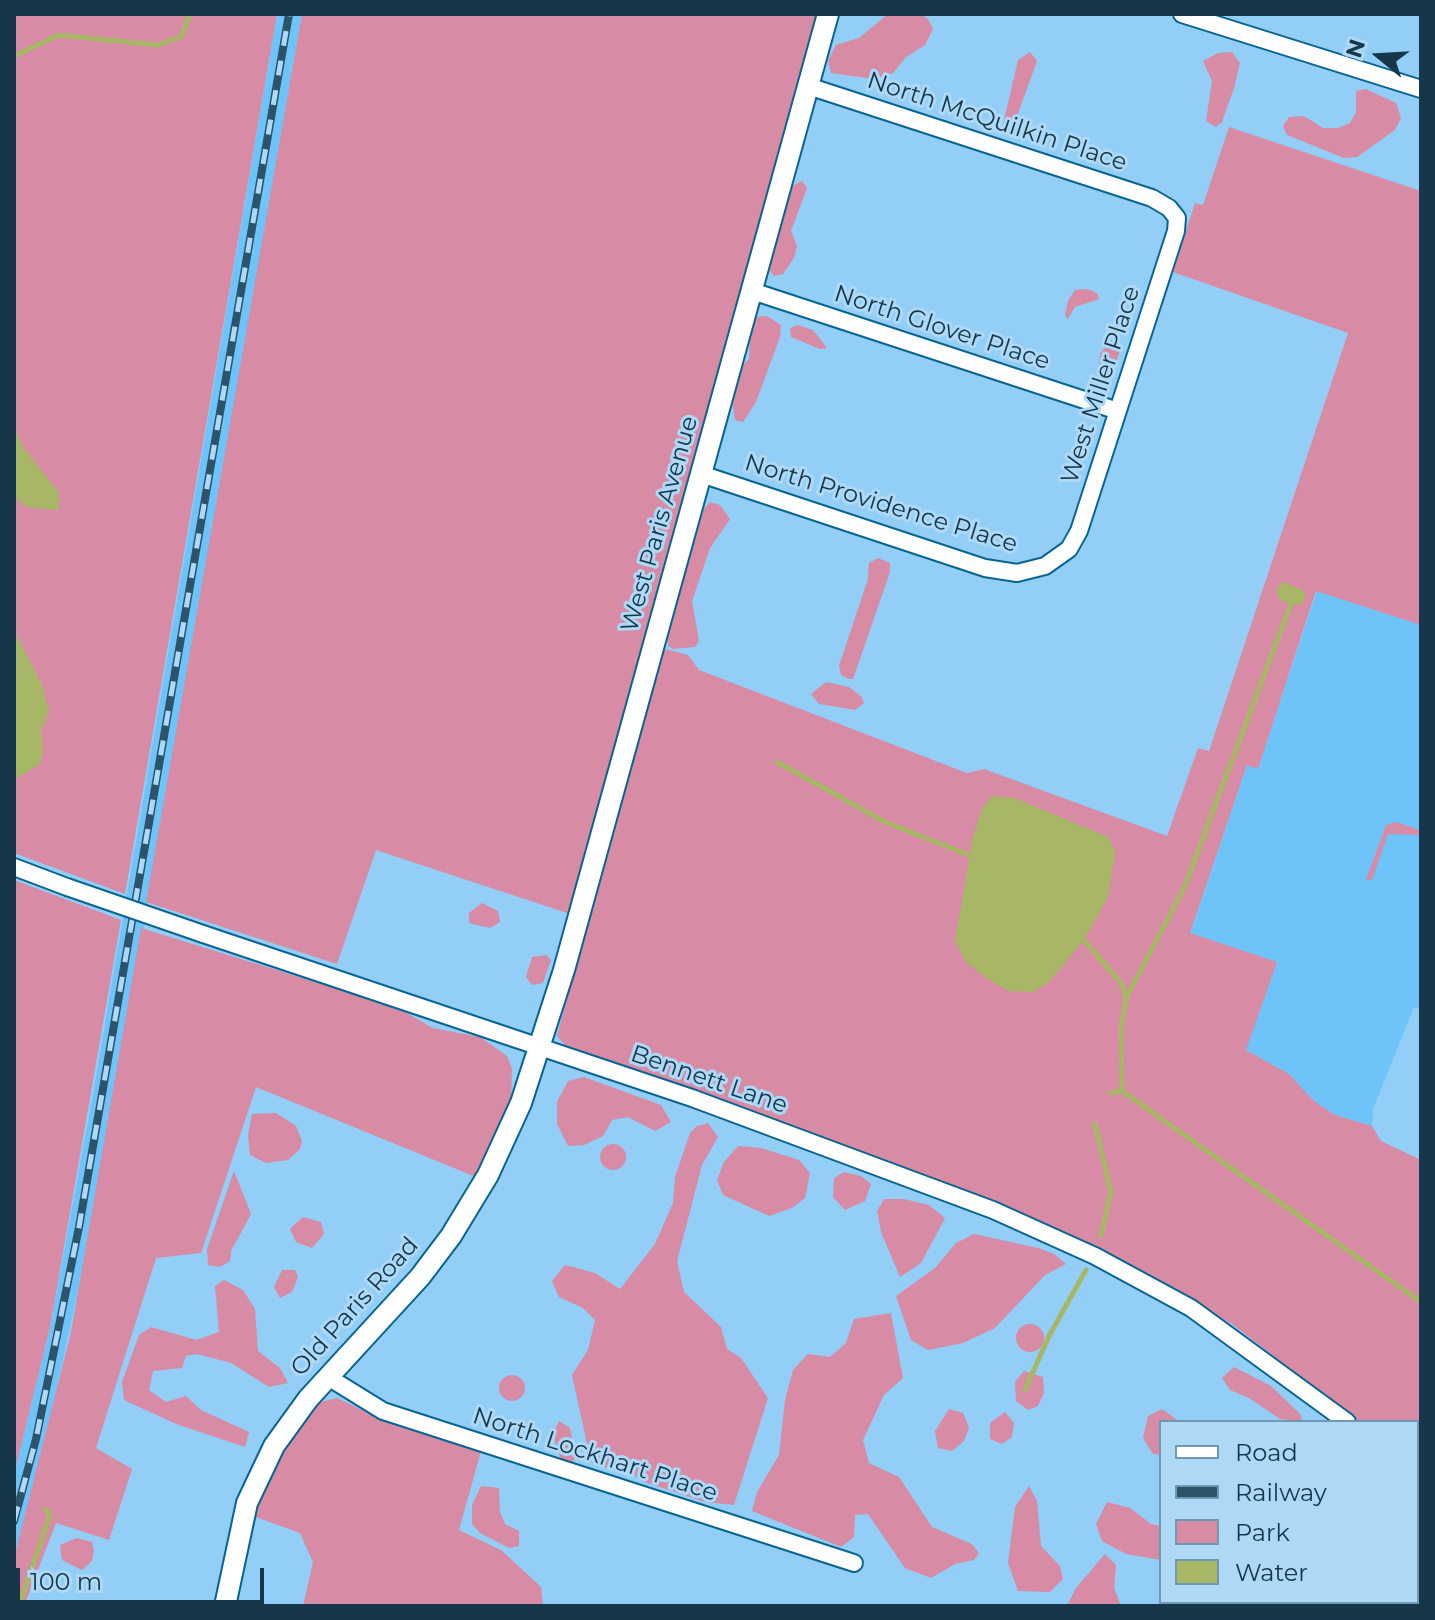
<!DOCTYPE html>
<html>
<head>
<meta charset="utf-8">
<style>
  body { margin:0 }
  #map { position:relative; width:1435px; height:1620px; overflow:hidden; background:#92cef5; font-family:Montserrat,sans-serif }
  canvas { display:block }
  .frame { position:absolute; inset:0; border:16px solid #16374a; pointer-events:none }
  .legend { position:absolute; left:1159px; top:1420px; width:260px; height:184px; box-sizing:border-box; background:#add9f7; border:2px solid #7198b2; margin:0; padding:10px 14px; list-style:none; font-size:24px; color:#16374a }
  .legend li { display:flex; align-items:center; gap:16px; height:40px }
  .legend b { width:40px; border:2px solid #7198b2 }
  .north { position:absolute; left:1339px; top:16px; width:80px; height:80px; -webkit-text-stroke:6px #add9f7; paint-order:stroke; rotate:288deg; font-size:22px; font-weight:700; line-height:32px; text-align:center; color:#16374a }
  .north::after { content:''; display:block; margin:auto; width:28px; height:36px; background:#16374a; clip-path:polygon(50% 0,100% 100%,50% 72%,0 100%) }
  .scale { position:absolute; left:16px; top:1568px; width:248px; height:36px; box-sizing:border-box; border:4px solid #16374a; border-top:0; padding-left:10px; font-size:24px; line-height:28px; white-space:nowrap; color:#16374a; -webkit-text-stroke:6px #add9f7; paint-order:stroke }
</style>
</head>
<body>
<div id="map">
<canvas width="1435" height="1620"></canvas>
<div class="frame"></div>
<ul class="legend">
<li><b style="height:10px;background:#fff"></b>Road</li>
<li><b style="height:10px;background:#2d536a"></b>Railway</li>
<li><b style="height:22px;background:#d78ba5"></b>Park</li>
<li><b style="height:22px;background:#a8b765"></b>Water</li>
</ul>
<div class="north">N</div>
<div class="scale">100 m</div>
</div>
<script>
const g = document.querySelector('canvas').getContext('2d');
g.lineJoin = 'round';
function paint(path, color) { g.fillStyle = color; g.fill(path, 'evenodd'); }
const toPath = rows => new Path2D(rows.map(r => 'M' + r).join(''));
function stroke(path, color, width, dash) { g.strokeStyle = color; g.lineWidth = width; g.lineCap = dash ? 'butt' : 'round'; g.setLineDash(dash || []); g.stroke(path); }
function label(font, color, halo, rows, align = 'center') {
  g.font = font + ' Montserrat,sans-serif'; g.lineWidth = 6; g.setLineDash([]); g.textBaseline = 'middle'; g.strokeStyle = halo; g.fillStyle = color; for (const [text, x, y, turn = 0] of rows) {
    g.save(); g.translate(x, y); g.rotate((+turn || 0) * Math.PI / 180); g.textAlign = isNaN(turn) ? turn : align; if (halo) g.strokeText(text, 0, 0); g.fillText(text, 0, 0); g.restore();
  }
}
paint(toPath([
  [277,14,302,14,93,1222,46,1438,14,1558,14,1475,50,1327,92,1100],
  [1317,591,1421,625,1421,1009,1414,1007,1373,1109,1372,1126,1335,1115,1314,1101,1289,1074,1246,1050,1190,934,1247,765,1258,768]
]), '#6ec4f9');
paint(toPath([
  [14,14,277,14,125,894,14,853],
  [302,14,817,14,570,914,376,850,337,964,146,902],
  [888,14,921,14,928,19,933,29,925,45,906,57,893,73,874,79,831,73,828,61,836,45,859,38],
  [1030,52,1037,61,1016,119,1006,134,1002,129,1018,60],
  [1232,52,1240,63,1234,88,1222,122,1216,127,1206,121,1212,81,1203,61,1218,53],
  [1366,89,1396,103,1401,118,1395,130,1357,157,1344,158,1287,135,1283,126,1289,117,1304,116,1323,128,1338,128,1350,123,1356,112,1356,91],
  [1229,127,1421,191,1421,625,1316,591,1258,769,1247,765,1190,933,1277,962,1246,1050,1289,1074,1314,1101,1335,1115,1372,1126,1381,1141,1421,1160,1421,1467,1417,1464,1417,1422,1359,1422,1232,1324,1098,1249,953,1186,568,1048,557,1036,661,648,688,655,699,670,967,773,984,769,1167,836,1198,748,1209,751,1348,333,1173,272,1195,203,1203,205],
  [802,181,807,188,791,231,797,246,794,258,783,274,774,276,770,271,771,263,792,186],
  [1087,289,1097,293,1099,299,1075,307,1068,319,1065,315,1068,301,1075,290],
  [767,316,781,325,780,337,756,402,743,422,735,420,732,399,742,366,749,359,750,336,757,317],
  [798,325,813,330,827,348,820,349,791,337,790,328],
  [1111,340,1121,348,1113,370,1104,379,1099,375,1100,354],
  [710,502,720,505,730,519,710,548,692,601,699,641,695,647,673,649,668,646,667,632,703,510],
  [878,558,890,563,890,572,853,679,849,679,841,675,839,666,868,579,869,563],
  [826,682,849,687,862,697,864,703,855,710,819,704,811,694],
  [1396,822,1417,829,1421,835,1388,834,1372,880,1366,880,1386,825],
  [14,880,121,920,50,1327,14,1475],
  [482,903,498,911,500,922,490,928,469,923,469,913],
  [141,928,396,1007,433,1028,480,1037,507,1056,512,1069,511,1104,476,1177,256,1087,201,1253,156,1258,96,1448,132,1469,109,1540,56,1523,24,1606,14,1606,14,1558,71,1332],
  [546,955,551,960,543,983,532,985,526,977,532,957],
  [584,1077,661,1105,671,1122,655,1131,628,1117,612,1120,603,1136,584,1145,568,1146,557,1124,557,1102,568,1081],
  [276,1113,296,1126,302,1141,300,1149,288,1160,266,1163,250,1155,248,1135,252,1114],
  [708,1123,718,1137,702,1165,677,1261,684,1292,721,1327,727,1349,741,1358,768,1398,734,1505,705,1502,642,1481,627,1469,607,1468,591,1462,572,1375,588,1350,595,1320,583,1308,559,1297,552,1281,565,1265,595,1273,620,1289,655,1244,673,1203,675,1177,690,1133,697,1126],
  '600 1157a13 13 0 1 1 26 0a13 13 0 1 1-26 0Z',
  [738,1146,761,1148,799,1160,810,1173,805,1198,792,1208,769,1216,723,1195,717,1180,724,1162],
  [234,1171,251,1214,231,1251,230,1261,220,1267,208,1265,207,1249],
  [844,1172,861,1176,871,1184,865,1201,845,1210,833,1197,834,1178],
  [884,1199,904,1199,929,1205,945,1218,921,1263,900,1277,881,1232,877,1211],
  [303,1217,321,1222,324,1234,312,1248,296,1242,290,1229],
  [974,1234,1038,1248,1054,1254,1066,1264,1045,1275,995,1328,963,1343,928,1350,911,1340,896,1296,935,1268,956,1243],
  [282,1270,295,1270,298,1277,292,1292,280,1298,274,1287],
  [224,1280,243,1290,255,1309,258,1351,280,1368,288,1383,269,1387,231,1363,197,1354,186,1356,182,1368,153,1371,149,1390,166,1402,186,1396,201,1410,249,1432,245,1447,176,1424,124,1400,122,1382,139,1335,151,1327,196,1340,219,1332,215,1286],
  [891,1313,903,1378,884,1395,863,1440,869,1463,899,1477,932,1527,972,1544,979,1553,974,1560,955,1564,931,1578,905,1568,868,1514,855,1515,854,1537,841,1547,752,1511,757,1492,779,1455,785,1400,793,1370,808,1354,830,1357,846,1343,854,1319],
  '1016 1338a14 14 0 1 1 28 0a14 14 0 1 1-28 0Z',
  [1234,1367,1271,1386,1301,1415,1302,1422,1280,1419,1249,1398,1230,1390,1222,1378],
  [1024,1371,1043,1377,1044,1393,1038,1406,1028,1410,1016,1401,1015,1382],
  '499 1388a13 13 0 1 1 26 0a13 13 0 1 1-26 0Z',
  [337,1398,383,1420,481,1451,459,1530,501,1550,541,1587,543,1606,303,1606,313,1562,300,1533,253,1516,283,1448,316,1403],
  [949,1409,963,1413,969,1427,964,1441,952,1451,938,1448,935,1431],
  [1162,1409,1180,1422,1161,1422,1161,1455,1153,1454,1143,1438,1148,1416],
  [1005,1412,1014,1423,1012,1437,1002,1444,990,1439,990,1423],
  [559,1421,570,1428,576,1456,573,1462,563,1462,556,1448,554,1432],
  [1417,1483,1421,1485,1421,1606,1249,1606,1249,1602,1417,1602],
  [481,1486,499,1488,500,1512,505,1524,519,1531,519,1546,509,1548,480,1533,472,1524,472,1505],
  [1029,1486,1037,1501,1041,1546,1060,1566,1063,1579,1050,1592,1018,1591,1008,1563,1015,1507],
  [1107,1502,1130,1508,1151,1524,1161,1526,1161,1560,1126,1554,1102,1541,1096,1524],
  [77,1538,92,1542,94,1550,92,1561,82,1570,62,1560,60,1545],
  [1105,1554,1116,1565,1114,1588,1121,1606,1067,1606,1076,1588]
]), '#d78ba5');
paint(toPath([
  [14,428,24,448,59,493,58,510,26,507,14,497],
  [1282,582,1301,589,1306,596,1302,604,1291,605,1280,599,1276,592],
  [14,630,42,685,49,712,41,731,43,754,39,765,14,780],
  [992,796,1015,798,1108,837,1115,852,1108,897,1084,940,1049,982,1033,992,1009,991,986,978,965,961,955,940,973,837,982,809]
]), '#a8b765');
stroke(toPath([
  [14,56,59,35,158,45,182,36,190,14],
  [777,762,885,822,974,857],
  [1081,937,1122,984,1126,999,1121,1027,1122,1091],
  [1126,998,1184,888,1293,598],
  [1111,1093,1122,1091,1421,1302],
  [1095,1124,1111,1192,1101,1236],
  [1025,1390,1049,1336,1086,1270],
  [19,1606,50,1515,45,1509]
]), '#a8b765', 5);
const minor = toPath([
  [1182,14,1421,89],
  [752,291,1118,411],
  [701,474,985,568,1017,573,1045,566,1069,549,1079,531,1176,231,1177,218,1169,208,1152,198,808,86],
  [14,867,67,887],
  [203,934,692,1098,993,1210,1095,1256,1191,1308,1347,1422],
  [328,1377,383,1411,854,1563],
  [1417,1473,1421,1476]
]);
const major = toPath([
  [225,1606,247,1503,274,1446,308,1399,420,1277,451,1236,488,1175,521,1103,564,970,828,14]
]);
stroke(minor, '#086490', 20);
stroke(major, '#086490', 24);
stroke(minor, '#fff', 16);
stroke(major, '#fff', 20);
const rail = toPath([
  [14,1521,36,1439,79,1227,289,14]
]);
stroke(rail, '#2d536a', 8);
stroke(rail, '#add9f7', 5, [15]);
const minorBridge = toPath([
  [67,887,203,934]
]);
stroke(minorBridge, '#086490', 20, []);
stroke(minorBridge, '#fff', 16);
label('24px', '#16374a', '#add9f7', [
  ["North McQuilkin Place",997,122,18],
  ["North Glover Place",942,328,18],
  ["West Miller Place",1101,385,-72],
  ["North Providence Place",881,504,17],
  ["West Paris Avenue",660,524,-74],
  ["Bennett Lane",709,1080,19],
  ["Old Paris Road",355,1307,-48],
  ["North Lockhart Place",595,1455,18]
]);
</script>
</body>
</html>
